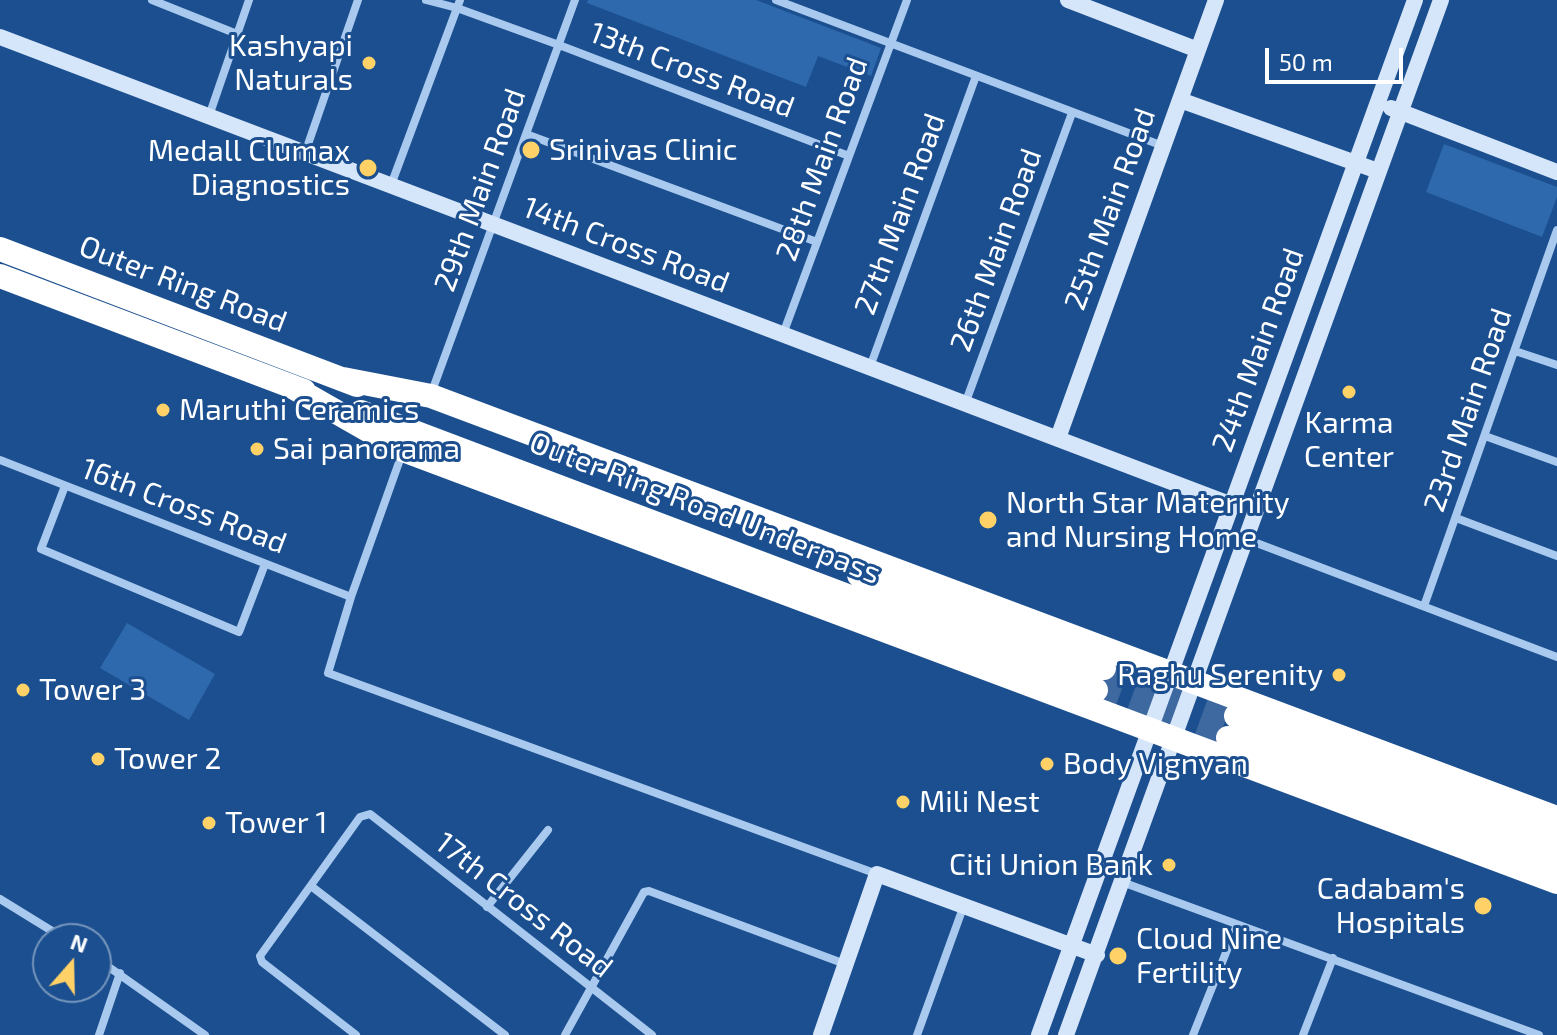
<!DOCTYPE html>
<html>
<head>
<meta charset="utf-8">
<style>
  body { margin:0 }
  #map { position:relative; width:1557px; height:1035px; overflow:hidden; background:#1b4f8f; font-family:"Exo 2",sans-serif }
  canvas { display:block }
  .north { position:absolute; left:32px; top:923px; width:80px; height:80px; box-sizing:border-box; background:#1b4f8f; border:2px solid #7695bc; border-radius:50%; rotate:20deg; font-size:22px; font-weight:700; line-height:32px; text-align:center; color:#fff }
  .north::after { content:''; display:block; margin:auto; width:28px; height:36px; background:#ffd166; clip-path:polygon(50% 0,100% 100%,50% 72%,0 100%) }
  .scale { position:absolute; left:1265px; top:48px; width:138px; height:36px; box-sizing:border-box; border:4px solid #fff; border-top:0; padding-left:10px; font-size:24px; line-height:28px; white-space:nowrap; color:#fff; -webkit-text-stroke:6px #1b4f8f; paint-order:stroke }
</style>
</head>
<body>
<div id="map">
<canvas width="1557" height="1035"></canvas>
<div class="north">N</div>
<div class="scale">50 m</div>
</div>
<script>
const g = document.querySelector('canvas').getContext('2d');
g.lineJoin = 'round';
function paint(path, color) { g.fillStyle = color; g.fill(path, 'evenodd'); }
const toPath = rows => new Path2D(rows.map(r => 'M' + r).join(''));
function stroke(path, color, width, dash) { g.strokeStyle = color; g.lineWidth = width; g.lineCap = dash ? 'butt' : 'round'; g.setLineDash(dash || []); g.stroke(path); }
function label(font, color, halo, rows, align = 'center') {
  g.font = font + ' "Exo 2",sans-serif'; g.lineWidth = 6; g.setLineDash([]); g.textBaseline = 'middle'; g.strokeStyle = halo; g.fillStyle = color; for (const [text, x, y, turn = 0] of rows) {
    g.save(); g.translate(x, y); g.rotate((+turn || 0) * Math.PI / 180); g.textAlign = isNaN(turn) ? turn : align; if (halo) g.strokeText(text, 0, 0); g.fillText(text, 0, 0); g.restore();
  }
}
paint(toPath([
  [588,0,756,0,881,48,871,76,818,56,806,87,587,3],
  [1444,144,1557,187,1557,197,1542,237,1426,192],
  [127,623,215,674,189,720,100,668]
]), '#2e69ad');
stroke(toPath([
  [1104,668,1236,716],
  [1096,690,1228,738]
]), '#3d69a0', 24, [24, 12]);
stroke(toPath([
  [152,0,237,34],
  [426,0,457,8,559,45,849,156],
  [776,0,1163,146],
  [209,116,249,0],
  [526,134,817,242],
  [305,153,358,0],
  [391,185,460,0],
  [783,334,907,0],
  [1515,351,1557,365],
  [870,367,976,76],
  [431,394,575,0],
  [965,404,1072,113],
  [1485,436,1557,462],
  [403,451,351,597,328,673,877,874],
  [0,460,351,597],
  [65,486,41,549,239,632,265,564],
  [1456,518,1557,556],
  [1246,539,1557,657],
  [1424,606,1557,230],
  [1122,882,1539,1035],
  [311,886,505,1035],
  [0,899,65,939],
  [487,907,548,830],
  [96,958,205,1035],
  [99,1035,120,973],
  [356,1035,262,962,260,956,360,817,370,814,652,1035],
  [565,1035,644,892,649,891,845,964],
  [917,1035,964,905],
  [1193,1035,1237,925],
  [1303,1035,1333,958]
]), '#a9c9ee', 8);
stroke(toPath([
  [1068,0,1198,50],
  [0,37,1232,505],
  [1180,100,1378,171],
  [1391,108,1557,172],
  [1058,438,1216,0],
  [821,1035,877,874,1097,955],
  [1039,1035,1415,0],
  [1066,1035,1441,0]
]), '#d6e6fa', 16);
stroke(toPath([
  [0,249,357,385],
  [0,276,304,391],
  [343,379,431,396,1557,818],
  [291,386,403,450,1557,882],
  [361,412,1096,690],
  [859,575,1104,668],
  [1236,716,1557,837],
  [1228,738,1557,860]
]), '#fff', 24);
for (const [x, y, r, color] of [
  [369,63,8,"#ffd166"],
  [531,150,10,"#ffd166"],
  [368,168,10,"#ffd166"],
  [1349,392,8,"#ffd166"],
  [163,410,8,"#ffd166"],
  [257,449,8,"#ffd166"],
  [988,520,10,"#ffd166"],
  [1339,675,8,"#ffd166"],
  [23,690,8,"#ffd166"],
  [98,759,8,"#ffd166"],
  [1047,764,8,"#ffd166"],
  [903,802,8,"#ffd166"],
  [209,823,8,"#ffd166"],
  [1169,865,8,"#ffd166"],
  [1483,906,10,"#ffd166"],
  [1118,956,10,"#ffd166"]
]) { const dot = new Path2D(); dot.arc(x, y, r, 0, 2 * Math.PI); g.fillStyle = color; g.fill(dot); stroke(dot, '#1b4f8f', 3); }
label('30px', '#fff', '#1b4f8f', [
  ["Kashyapi",353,46,"right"],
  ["Naturals",353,80,"right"],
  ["Srinivas Clinic",549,150],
  ["Medall Clumax",350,151,"right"],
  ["Diagnostics",350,185,"right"],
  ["Maruthi Ceramics",179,410],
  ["Karma",1349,423,"center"],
  ["Center",1349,457,"center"],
  ["Sai panorama",273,449],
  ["North Star Maternity",1006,503],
  ["and Nursing Home",1006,537],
  ["Raghu Serenity",1323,675,"right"],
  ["Tower 3",39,690],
  ["Tower 2",114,759],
  ["Body Vignyan",1063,764],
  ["Mili Nest",919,802],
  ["Tower 1",225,823],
  ["Citi Union Bank",1153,865,"right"],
  ["Cadabam's",1465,889,"right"],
  ["Hospitals",1465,923,"right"],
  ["Cloud Nine",1136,939],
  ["Fertility",1136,973]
], 'left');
label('30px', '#fff', '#1b4f8f', [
  ["13th Cross Road",692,70,21],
  ["28th Main Road",822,159,-70],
  ["29th Main Road",480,190,-70],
  ["25th Main Road",1110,209,-70],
  ["27th Main Road",900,214,-70],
  ["14th Cross Road",626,245,21],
  ["26th Main Road",996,250,-70],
  ["Outer Ring Road",183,284,21],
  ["24th Main Road",1258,350,-70],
  ["23rd Main Road",1468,410,-71],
  ["16th Cross Road",184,506,21],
  ["Outer Ring Road Underpass",705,508,21],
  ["17th Cross Road",524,905,38]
]);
</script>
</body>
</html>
